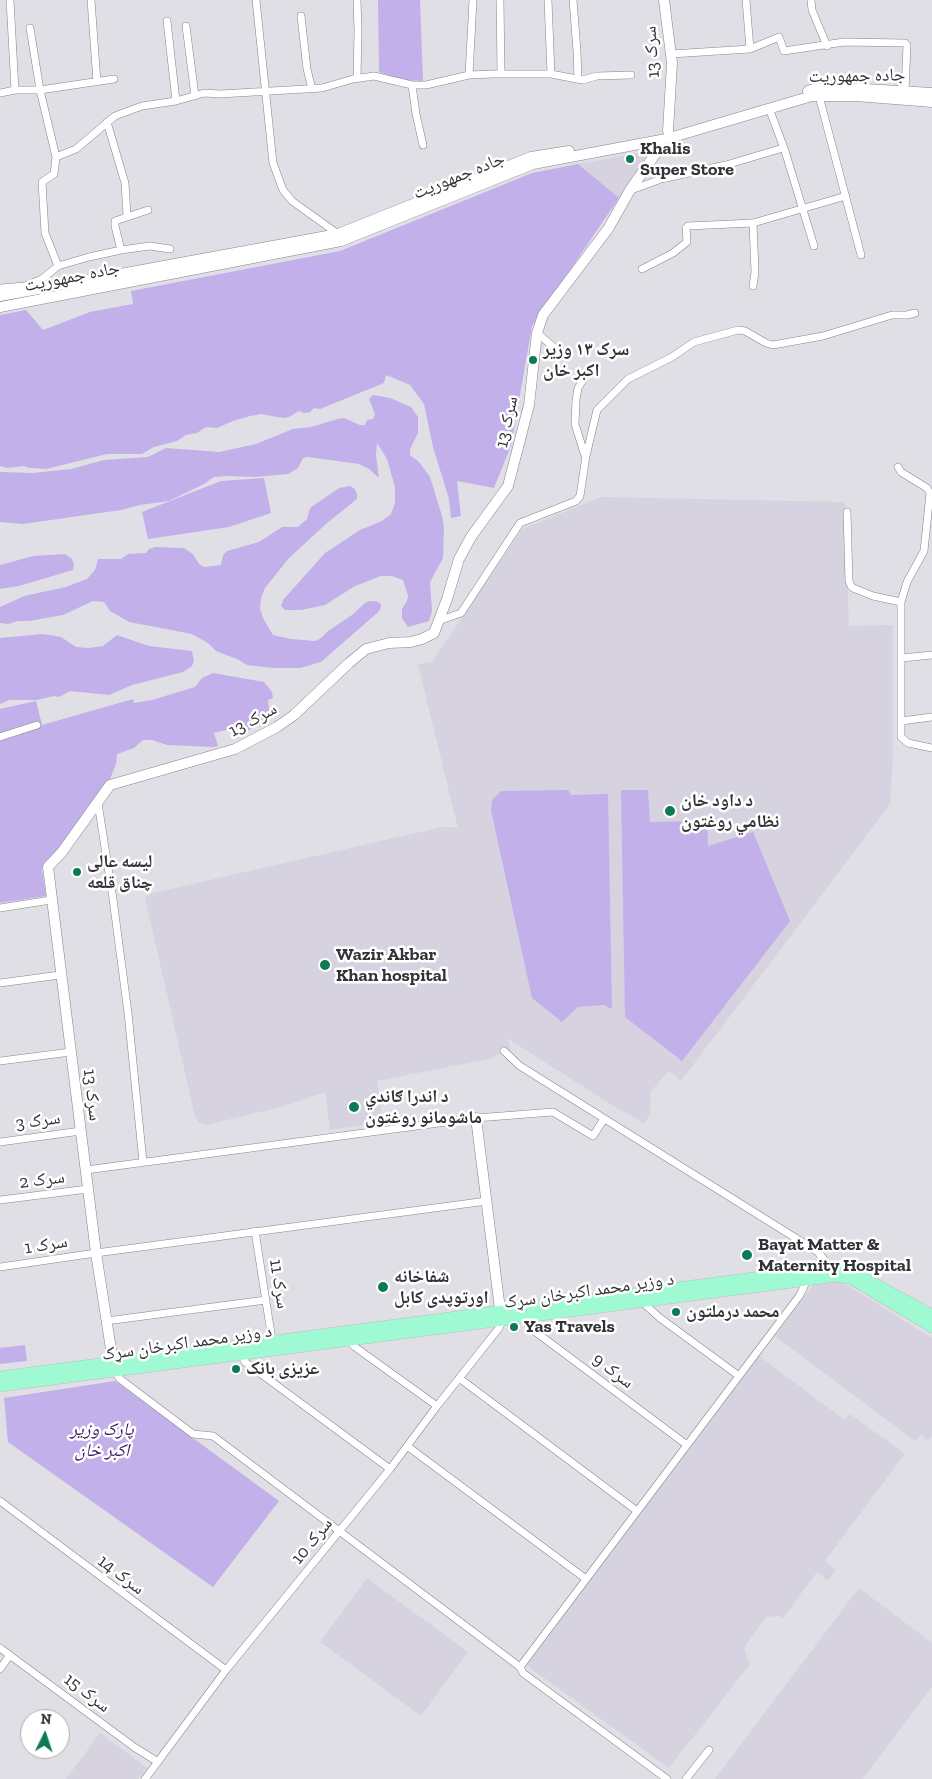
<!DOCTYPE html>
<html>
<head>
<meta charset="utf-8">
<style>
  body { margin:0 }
  #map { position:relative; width:932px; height:1779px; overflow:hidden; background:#e1dfe6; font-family:"Zilla Slab",serif }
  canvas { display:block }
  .north { position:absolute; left:20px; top:1709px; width:50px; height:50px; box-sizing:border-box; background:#fff; border:1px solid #adadae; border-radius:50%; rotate:4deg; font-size:14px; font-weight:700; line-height:20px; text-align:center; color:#333235 }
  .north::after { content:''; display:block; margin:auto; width:18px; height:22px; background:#0d7a54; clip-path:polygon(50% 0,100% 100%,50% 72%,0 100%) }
</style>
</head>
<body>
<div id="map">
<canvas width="932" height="1779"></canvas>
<div class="north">N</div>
</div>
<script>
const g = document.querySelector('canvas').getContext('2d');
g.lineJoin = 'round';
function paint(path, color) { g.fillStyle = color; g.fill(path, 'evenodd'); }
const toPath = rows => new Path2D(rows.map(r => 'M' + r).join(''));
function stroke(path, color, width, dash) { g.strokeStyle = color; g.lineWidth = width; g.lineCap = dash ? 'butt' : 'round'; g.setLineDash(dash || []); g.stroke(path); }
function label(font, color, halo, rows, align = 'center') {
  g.font = font + ' "Zilla Slab","Noto Naskh Arabic",serif'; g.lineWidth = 5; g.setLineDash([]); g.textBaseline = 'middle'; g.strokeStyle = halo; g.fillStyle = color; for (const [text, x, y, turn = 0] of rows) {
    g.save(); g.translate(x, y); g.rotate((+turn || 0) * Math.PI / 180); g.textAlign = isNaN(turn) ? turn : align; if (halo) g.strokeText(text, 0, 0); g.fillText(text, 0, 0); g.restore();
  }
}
paint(toPath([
  [650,151,619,198,578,164],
  [601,497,845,502,849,626,893,625,893,760,890,804,681,1081,669,1071,651,1091,650,1115,644,1123,615,1107,507,1038,511,1050,504,1051,493,1058,377,1081,383,1122,330,1130,325,1092,285,1106,206,1125,199,1123,195,1117,145,898,153,893,442,827,454,827,458,829,418,664,432,662,522,529],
  [840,1281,932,1338,932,1436,928,1440,921,1435,915,1441,775,1336,813,1285],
  [759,1356,845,1420,850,1414,905,1454,825,1561,836,1570,828,1581,817,1572,783,1618,780,1616,766,1617,744,1648,748,1661,751,1663,669,1768,526,1665],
  [367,1578,468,1652,421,1716,320,1642],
  [859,1588,932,1643,932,1687,863,1779,715,1779],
  [100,1733,147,1768,138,1779,66,1779]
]), '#d6d2e0');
paint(toPath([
  [378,0,420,0,423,81,402,80,379,72],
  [578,164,619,198,532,326,511,446,494,488,457,481,461,516,451,518,449,499,433,447,424,404,410,385,386,375,384,383,320,409,314,408,310,412,304,413,299,411,289,417,283,418,261,414,250,416,233,421,217,428,206,427,197,433,186,435,177,441,154,447,142,454,107,454,46,469,29,468,24,466,7,468,0,466,0,315,26,310,43,330,90,312,133,304,131,291,340,251,532,173],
  [373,395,390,398,411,407,418,417,418,433,410,449,410,455,419,462,430,477,442,516,444,528,443,558,430,582,432,611,429,621,408,627,402,618,402,609,407,601,408,596,403,580,392,576,381,576,355,586,325,605,301,610,285,610,281,606,283,600,325,553,360,530,382,521,391,514,395,503,395,487,387,459,377,443,376,455,379,478,369,469,359,464,308,457,303,458,298,468,288,474,254,477,226,476,214,477,204,484,169,501,140,505,121,510,23,524,0,522,0,472,33,473,71,469,104,460,148,457,166,448,219,452,256,444,293,429,311,427,338,419,344,418,360,425,365,425,367,420,373,419,375,414,369,399],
  [264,478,271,513,229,527,148,539,142,512,221,481],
  [350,486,355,489,357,494,357,499,327,523,289,558,265,588,261,598,260,609,264,620,273,635,291,639,315,641,320,639,328,631,352,615,365,603,370,601,376,601,381,604,380,610,376,614,321,662,300,668,273,668,247,665,237,659,216,651,208,643,192,634,129,622,110,611,104,602,93,601,63,615,29,621,18,621,8,624,0,623,0,607,24,596,66,587,87,579,95,570,98,559,121,559,128,554,146,553,149,549,155,547,184,548,193,554,199,564,204,567,221,565,223,555,227,551,259,542,282,527,298,527,307,519,310,508,339,488],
  [65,554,72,559,74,564,73,570,19,586,0,589,0,565,33,556],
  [43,634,61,637,76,647,89,648,103,646,117,635,149,646,192,651,194,661,192,666,183,672,132,685,109,695,70,691,59,697,54,696,37,700,9,700,0,704,0,638],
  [213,673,264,682,272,692,273,698,268,700,270,717,236,738,230,729,214,733,218,746,213,747,167,745,152,740,143,740,134,748,117,754,116,764,110,779,56,853,45,862,42,869,46,896,0,903,0,709,36,701,42,725,133,699,134,703,152,700,195,687,202,678],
  [568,790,571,795,608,794,612,1009,604,1005,578,1007,562,1022,532,998,491,810,492,800,501,791],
  [621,790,648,790,650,822,707,821,708,846,753,832,790,921,682,1061,625,1017],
  [25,1345,27,1361,0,1364,0,1348],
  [115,1381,279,1501,213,1587,8,1442,4,1398]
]), '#c1b0e9');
const street = toPath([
  [10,0,15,90],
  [91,0,97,82],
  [256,0,273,163,283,190,292,201,338,234],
  [357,0,358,31,357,78],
  [500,0,501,73],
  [548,0,551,74],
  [573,0,577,51,578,78],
  [746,0,750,49],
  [811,0,812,10,827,46],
  [301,16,307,69,312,89],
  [167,21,176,101],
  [186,26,195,96],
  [30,28,40,90,56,157,54,174,42,182,45,233,58,266],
  [671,54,750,49,779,37,784,51,844,42,905,43,907,45,905,91],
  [469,75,473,0],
  [412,85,416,114,423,145],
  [0,93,15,90,40,90,114,79],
  [819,96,861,255],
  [769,108,785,151,814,246],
  [107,122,125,183,127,216],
  [56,157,76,149,115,116,142,106,176,101,204,93,220,94,322,88,353,79,374,76,412,85,426,85,469,75,493,74,551,74,582,80,597,76,631,75],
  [631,190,661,179,726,165,783,148],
  [121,250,115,226,115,221,148,210],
  [642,269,673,253,687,242,686,228,688,226,753,223,846,196],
  [753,286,755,272,753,223],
  [0,288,25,286,42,279,58,266,89,257,121,250,150,246,170,249],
  [537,333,563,355],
  [583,380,578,388,576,400,575,424,585,456],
  [898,467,901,472,927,488,930,493,924,551,907,582,901,602,901,737,908,743,932,748],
  [847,512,849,581,851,586,853,588,873,596,901,602],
  [438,621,461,613,520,523,576,501,580,496,586,456,597,410,628,379,672,357,694,342,738,330,745,331,766,343,773,345,823,336,892,315,907,315,915,313],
  [902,658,932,655],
  [901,721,932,717],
  [0,737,37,725],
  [98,803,113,899,128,1013,143,1162],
  [0,908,51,900],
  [0,983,60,975],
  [504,1051,520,1066,818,1252,826,1262,827,1271],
  [0,1061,71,1052],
  [0,1142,81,1131],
  [86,1170,409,1127,476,1118,553,1112,593,1136,604,1119],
  [0,1200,88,1189],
  [255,1231,272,1340],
  [0,1267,96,1253,487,1201],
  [642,1302,660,1318,739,1376],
  [524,1315,528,1325,533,1330,687,1445],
  [106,1321,266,1300],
  [347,1339,355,1347,437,1406],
  [241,1353,245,1362,390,1469],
  [114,1370,120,1379,193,1434,213,1436,520,1667,523,1673,667,1779],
  [459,1378,637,1511],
  [407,1446,586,1579],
  [0,1501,226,1670],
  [0,1648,134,1747,158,1762],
  [520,1667,800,1295,807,1280],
  [0,1669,10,1655],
  [145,1779,226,1670,390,1469,437,1406,499,1328,502,1321],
  [686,1779,709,1750]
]);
const secondary = toPath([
  [664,0,672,63,668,131],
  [808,91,814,89,865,89,932,93],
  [0,296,338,234,531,157,569,151],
  [0,307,341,241,533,164,666,139,812,96,856,96,932,102],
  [476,1118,501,1317],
  [113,1362,96,1253,48,867,62,852,110,785,235,749,277,727,294,715,349,663,366,649,389,643,411,642,422,639,434,633,447,599,459,559,471,537,508,486,529,405,537,333,543,315,608,229,630,190,666,139]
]);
const primary = toPath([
  [0,1377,822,1269,843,1269,851,1271,932,1315],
  [0,1386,837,1276,852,1279,932,1327]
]);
stroke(street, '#86848b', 8);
stroke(secondary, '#86848b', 11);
stroke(primary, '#bebdbe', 12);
stroke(street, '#fff', 7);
stroke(secondary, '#fff', 10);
stroke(primary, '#9ffad4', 11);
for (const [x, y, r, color] of [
  [630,159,5,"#0d7a54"],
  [533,360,5,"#0d7a54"],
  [670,811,6,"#0d7a54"],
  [77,872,5,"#0d7a54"],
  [325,965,6,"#0d7a54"],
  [354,1107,6,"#0d7a54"],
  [747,1255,6,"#0d7a54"],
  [383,1287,6,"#0d7a54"],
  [676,1312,5,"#0d7a54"],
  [514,1327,5,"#0d7a54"],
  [236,1369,5,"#0d7a54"]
]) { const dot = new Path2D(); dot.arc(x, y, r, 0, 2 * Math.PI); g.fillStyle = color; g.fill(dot); stroke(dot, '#fff', 2); }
label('18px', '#333235', '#fff', [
  ["سرک 13",652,52,-94],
  ["جاده جمهوریت",857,76,-1],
  ["جاده جمهوریت",459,176,-22],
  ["جاده جمهوریت",72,277,-11],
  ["سرک 13",507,422,-78],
  ["سرک 13",253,720,-29],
  ["سرک 13",92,1095,83],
  ["سرک 3",38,1121,-8],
  ["سرک 2",42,1180,-7],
  ["سرک 1",46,1245,-9],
  ["سرک 11",279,1284,81],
  ["د وزیر محمد اکبرخان سړک",589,1291,-8],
  ["د وزیر محمد اکبرخان سړک",187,1343,-8],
  ["سرک 9",613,1371,37],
  ["سرک 10",312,1541,-51],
  ["سرک 14",121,1575,37],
  ["سرک 15",87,1693,37]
]);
label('bold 18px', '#333235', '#fff', [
  ["Khalis",640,149],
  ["Super Store",640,170],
  ["سرک ۱۳ وزیر",543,350],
  ["اکبر خان",543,371],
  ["د داود خان",681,801],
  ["نظامي روغتون",681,822],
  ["لیسه عالی",87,862],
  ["چناق قلعه",87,883],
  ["Wazir Akbar",336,955],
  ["Khan hospital",336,976],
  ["د اندرا ګاندي",365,1097],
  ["ماشومانو روغتون",365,1118],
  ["Bayat Matter &",758,1245],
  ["Maternity Hospital",758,1266],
  ["شفاخانه",394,1277],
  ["اورتوپدی کابل",394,1298],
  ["محمد درملتون",686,1312],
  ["Yas Travels",524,1327],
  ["عزیزی بانک",246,1369]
], 'left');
label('italic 18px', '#371563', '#fff', [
  ["پارک وزیر",102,1430],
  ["اکبر خان",102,1451]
]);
</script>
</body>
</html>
